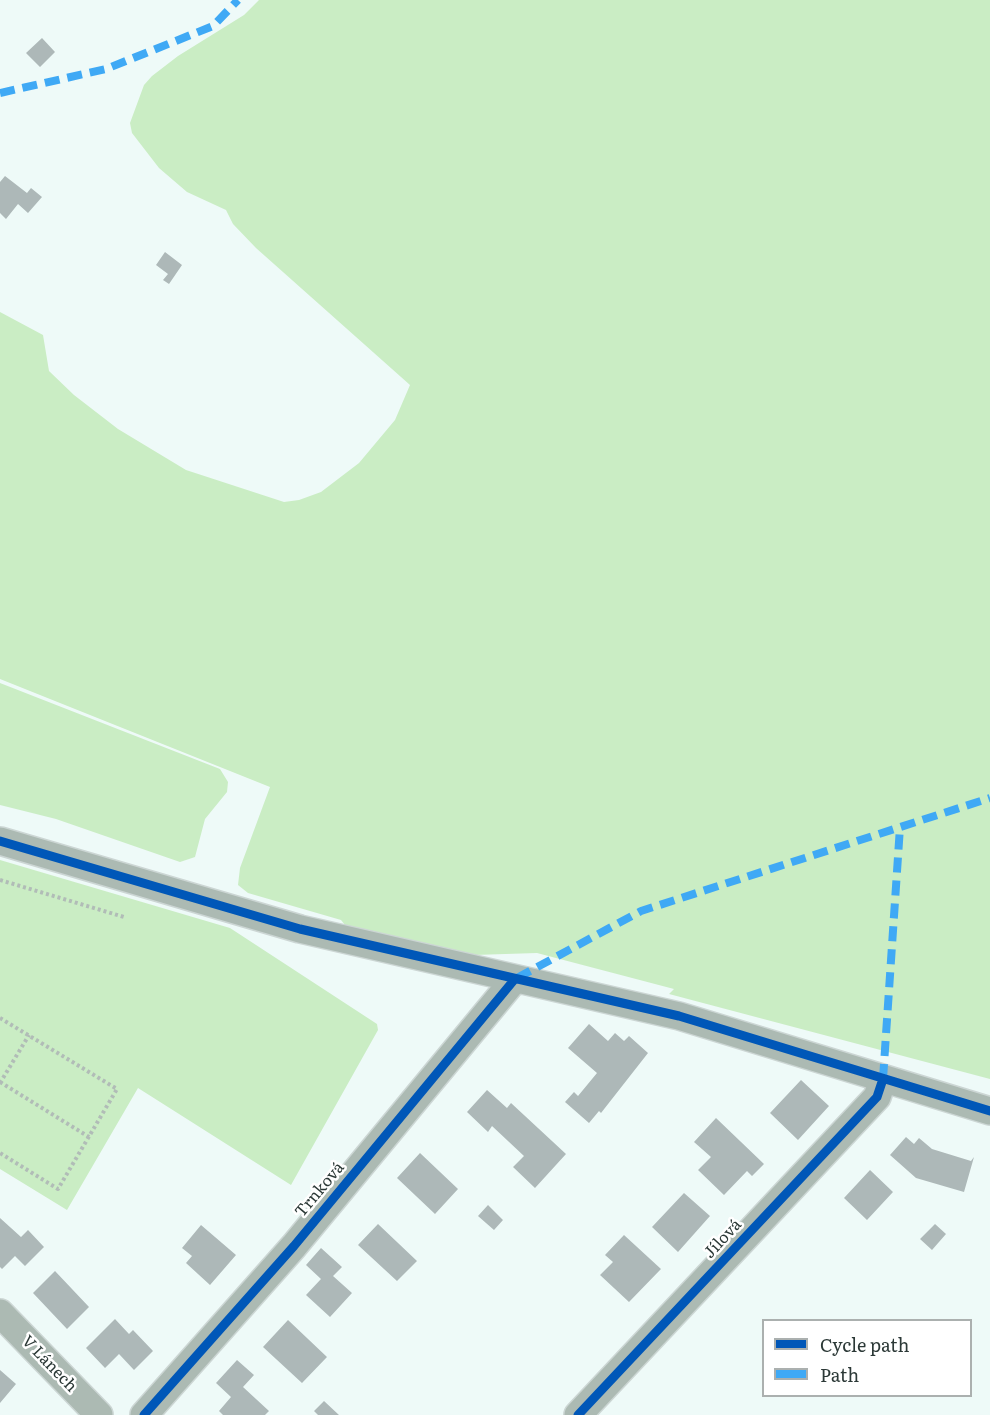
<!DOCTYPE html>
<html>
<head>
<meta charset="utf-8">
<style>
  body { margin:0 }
  #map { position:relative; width:990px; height:1415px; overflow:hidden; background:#eefaf8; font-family:Literata,serif }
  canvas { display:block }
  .legend { position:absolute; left:762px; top:1319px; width:210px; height:78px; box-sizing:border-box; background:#fff; border:2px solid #abb0af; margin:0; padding:8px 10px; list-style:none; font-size:18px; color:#2c3937 }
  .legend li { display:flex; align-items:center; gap:12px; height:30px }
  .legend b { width:30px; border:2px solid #abb0af }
</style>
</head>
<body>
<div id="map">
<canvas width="990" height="1415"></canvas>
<ul class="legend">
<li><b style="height:8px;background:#0057b8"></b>Cycle path</li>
<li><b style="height:8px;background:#3fa9f5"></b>Path</li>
</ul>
</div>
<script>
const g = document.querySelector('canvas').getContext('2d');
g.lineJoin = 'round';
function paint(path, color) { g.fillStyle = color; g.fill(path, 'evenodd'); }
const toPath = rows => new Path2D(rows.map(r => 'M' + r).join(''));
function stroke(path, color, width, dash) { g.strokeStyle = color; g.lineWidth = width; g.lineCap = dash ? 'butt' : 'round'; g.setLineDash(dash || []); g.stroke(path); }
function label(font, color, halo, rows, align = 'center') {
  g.font = font + ' Literata,serif'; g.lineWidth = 5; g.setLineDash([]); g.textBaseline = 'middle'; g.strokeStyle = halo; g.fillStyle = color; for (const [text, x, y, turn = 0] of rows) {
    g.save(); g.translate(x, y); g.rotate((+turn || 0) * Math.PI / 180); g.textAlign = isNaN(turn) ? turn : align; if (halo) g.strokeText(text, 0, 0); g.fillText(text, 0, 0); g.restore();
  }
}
paint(toPath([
  [259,0,990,0,990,1079,669,994,674,989,537,953,474,955,403,943,349,930,341,920,248,893,238,885,240,868,270,787,0,679,0,312,43,335,49,371,74,395,118,429,186,470,284,502,299,500,321,492,359,463,395,420,410,385,256,248,233,224,226,210,187,192,159,168,132,133,130,123,144,85,152,76,178,56,244,15],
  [0,683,220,769,228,782,227,792,205,819,195,857,180,862,56,819,0,805],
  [0,860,230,928,377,1024,378,1030,291,1185,138,1088,67,1210,0,1169]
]), '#caedc4');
paint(toPath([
  [42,38,55,52,40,67,26,53],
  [5,176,27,193,31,188,42,197,28,213,18,204,6,219,0,213,0,182],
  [165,252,182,265,169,284,163,280,168,274,156,265],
  [589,1024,608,1041,615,1033,624,1041,629,1036,648,1053,601,1113,599,1111,589,1123,565,1102,574,1092,578,1096,597,1073,568,1048],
  [801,1080,829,1106,798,1140,770,1113],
  [487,1090,507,1108,511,1103,566,1154,535,1188,513,1167,524,1156,492,1126,488,1132,467,1112],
  [716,1118,764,1164,752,1176,747,1171,724,1195,698,1170,711,1157,694,1142],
  [906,1137,914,1144,919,1138,932,1149,971,1161,974,1157,964,1192,916,1178,890,1155],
  [420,1153,458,1189,435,1214,397,1178],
  [870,1170,893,1192,867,1220,844,1198],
  [684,1193,710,1216,678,1252,652,1227],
  [488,1205,503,1220,494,1230,478,1216],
  [0,1218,21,1237,28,1230,44,1247,25,1266,15,1256,2,1269,0,1267],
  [378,1224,417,1261,397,1281,358,1245],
  [935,1224,946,1234,932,1250,920,1239],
  [201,1225,236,1255,210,1285,186,1263,192,1256,182,1248],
  [624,1235,661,1269,629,1302,600,1275,613,1262,605,1255],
  [321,1248,342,1267,333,1276,352,1293,330,1317,306,1295,321,1279,306,1265],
  [55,1271,89,1307,67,1329,33,1293],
  [115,1319,129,1334,133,1330,153,1351,134,1370,119,1354,105,1368,86,1348],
  [288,1320,327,1357,302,1383,263,1347],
  [237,1360,254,1375,243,1387,269,1411,265,1415,223,1415,219,1411,231,1397,216,1383],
  [0,1370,16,1384,0,1403],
  [324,1401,339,1415,318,1415,314,1411]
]), '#adb8b8');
const street = toPath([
  [0,841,300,929,679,1016,990,1111],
  [0,1313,99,1415],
  [144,1415,294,1246,514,980],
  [578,1415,877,1097,883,1079]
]);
stroke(street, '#ccd6d4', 30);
stroke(toPath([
  [0,880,124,917],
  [0,1018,117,1089,58,1189,0,1153],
  [0,1082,89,1137],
  [0,1083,29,1035]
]), '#b1bcb7', 4, [3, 3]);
stroke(street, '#acbab3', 27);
stroke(toPath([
  [0,93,106,69,213,26,238,0],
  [517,978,641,911,990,798],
  [883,1079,900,827]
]), '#3fa9f5', 8, [15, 8]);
stroke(toPath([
  [0,841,300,929,679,1016,990,1111],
  [144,1415,294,1246,514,980],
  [578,1415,877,1097,883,1079]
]), '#0057b8', 9);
label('16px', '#2c3937', '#fff', [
  ["Trnková",320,1190,-50],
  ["Jílová",723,1239,-47],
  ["V Lánech",49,1364,46]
]);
</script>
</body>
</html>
